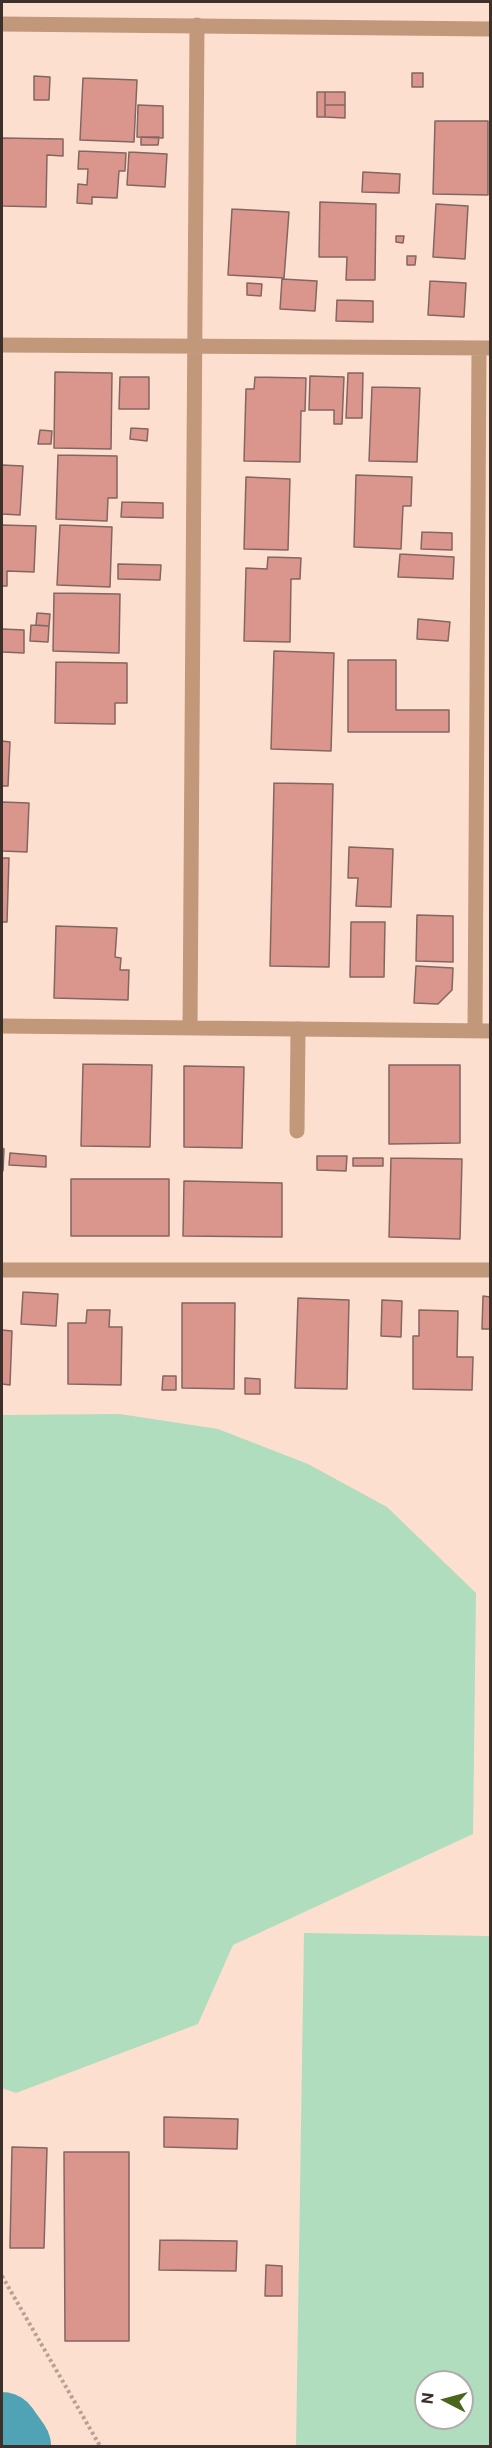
<!DOCTYPE html>
<html>
<head>
<meta charset="utf-8">
<style>
  body { margin:0 }
  #map { position:relative; width:492px; height:2448px; overflow:hidden; background:#fddfd0; font-family:Roboto,sans-serif }
  canvas { display:block }
  .frame { position:absolute; inset:0; border:3px solid #3b302a; pointer-events:none }
  .north { position:absolute; left:414px; top:2370px; width:60px; height:60px; box-sizing:border-box; background:#fff; border:2px solid #b1acaa; border-radius:50%; rotate:276deg; font-size:16px; font-weight:700; line-height:24px; text-align:center; color:#3b302a }
  .north::after { content:''; display:block; margin:auto; width:21px; height:27px; background:#49661a; clip-path:polygon(50% 0,100% 100%,50% 72%,0 100%) }
</style>
</head>
<body>
<div id="map">
<canvas width="492" height="2448"></canvas>
<div class="frame"></div>
<div class="north">N</div>
</div>
<script>
const g = document.querySelector('canvas').getContext('2d');
g.lineJoin = 'round';
function paint(path, color) { g.fillStyle = color; g.fill(path, 'evenodd'); }
const toPath = rows => new Path2D(rows.map(r => 'M' + r).join(''));
function stroke(path, color, width, dash) { g.strokeStyle = color; g.lineWidth = width; g.lineCap = dash ? 'butt' : 'round'; g.setLineDash(dash || []); g.stroke(path); }
paint(toPath([
  [120,1414,218,1429,308,1464,387,1507,476,1593,473,1834,233,1945,198,2024,16,2093,2,2088,2,1415],
  [304,1933,490,1936,490,2446,296,2446],
  [426,2382,462,2382,462,2418,426,2418]
]), '#b0ddbd');
stroke(toPath([
  [2,2429,14,2446]
]), '#50a3b5', 74);
const building = toPath([
  [412,73,423,73,423,87,412,87,412,73],
  [34,76,50,77,49,100,34,100,34,76],
  [83,78,137,80,134,142,80,140,83,78],
  [317,92,325,92,325,117,317,117,317,92],
  [325,92,345,92,345,105,325,105,325,92],
  [138,105,163,106,163,138,137,137,138,105],
  [325,105,345,105,345,118,325,117,325,105],
  [435,121,488,121,488,195,433,194,435,121],
  [141,137,159,137,158,145,141,145,141,137],
  [2,138,63,139,63,156,47,155,46,207,2,206,2,138],
  [79,151,126,153,125,171,119,171,117,198,92,197,92,204,77,203,78,184,87,185,88,169,78,169,79,151],
  [129,152,167,154,165,187,127,185,129,152],
  [363,172,400,174,399,193,362,192,363,172],
  [320,202,376,204,375,280,346,280,347,257,319,257,320,202],
  [436,204,468,206,465,259,433,257,436,204],
  [232,209,289,212,284,278,228,275,232,209],
  [396,236,404,236,403,243,396,242,396,236],
  [407,256,416,256,415,265,407,265,407,256],
  [282,279,317,281,315,311,280,309,282,279],
  [430,281,466,283,464,317,428,315,430,281],
  [247,283,262,284,261,296,247,295,247,283],
  [337,300,373,301,373,322,336,321,337,300],
  [55,372,112,373,111,449,54,448,55,372],
  [348,373,363,373,362,418,346,418,348,373],
  [310,376,344,377,342,424,334,424,334,410,309,410,310,376],
  [120,377,149,377,149,409,119,409,120,377],
  [255,377,306,378,305,411,301,411,300,462,244,461,246,389,254,389,255,377],
  [372,387,420,388,417,462,369,461,372,387],
  [131,428,148,429,147,441,130,439,131,428],
  [40,430,52,431,51,444,38,444,40,430],
  [58,455,117,456,117,498,108,498,107,521,56,519,58,455],
  [2,465,23,466,20,515,2,514,2,465],
  [356,475,412,477,411,506,403,506,401,549,354,547,356,475],
  [246,477,290,479,288,550,244,549,246,477],
  [122,502,163,503,163,518,121,517,122,502],
  [2,525,36,526,34,572,7,571,7,586,2,586,2,525],
  [60,525,112,527,110,587,57,585,60,525],
  [422,532,452,533,452,550,421,549,422,532],
  [400,554,454,557,453,579,398,577,400,554],
  [268,557,301,558,300,579,291,579,290,642,244,641,246,568,267,569,268,557],
  [118,564,161,565,160,580,118,579,118,564],
  [54,593,120,594,119,653,53,651,54,593],
  [37,613,50,614,49,626,36,625,37,613],
  [418,619,450,622,448,641,417,639,418,619],
  [31,625,49,626,48,642,30,641,31,625],
  [2,629,24,630,24,653,2,652,2,629],
  [274,651,334,653,331,751,271,749,274,651],
  [348,660,396,660,396,710,449,710,449,732,348,732,348,660],
  [56,662,127,663,127,703,115,703,115,724,55,723,56,662],
  [2,741,10,742,8,786,2,786,2,741],
  [274,783,333,784,329,967,270,966,274,783],
  [2,802,29,803,27,852,2,851,2,802],
  [349,847,393,849,391,907,356,906,358,878,348,878,349,847],
  [2,858,9,858,7,922,2,922,2,858],
  [417,915,453,916,453,962,416,961,417,915],
  [351,922,385,922,384,977,350,977,351,922],
  [56,926,117,928,115,957,121,958,120,970,129,970,128,1000,54,998,56,926],
  [416,966,453,968,452,990,438,1004,414,1003,416,966],
  [83,1064,152,1065,150,1147,81,1146,83,1064],
  [389,1065,460,1065,460,1143,389,1144,389,1065],
  [184,1066,244,1067,242,1148,184,1147,184,1066],
  [2,1148,4,1149,3,1171,2,1171,2,1148],
  [10,1153,46,1156,46,1167,9,1165,10,1153],
  [317,1156,347,1156,346,1171,317,1170,317,1156],
  [353,1158,383,1158,383,1166,353,1166,353,1158],
  [391,1158,462,1159,460,1239,389,1237,391,1158],
  [71,1179,169,1179,169,1236,71,1236,71,1179],
  [184,1181,282,1183,282,1237,183,1236,184,1181],
  [23,1292,58,1294,56,1326,21,1324,23,1292],
  [483,1296,490,1297,490,1329,482,1329,483,1296],
  [298,1298,349,1300,347,1389,295,1388,298,1298],
  [382,1300,402,1301,401,1337,381,1336,382,1300],
  [182,1303,235,1303,234,1389,182,1388,182,1303],
  [87,1310,110,1310,109,1327,122,1327,121,1385,68,1384,68,1323,86,1323,87,1310],
  [419,1310,458,1311,457,1357,473,1357,472,1390,413,1389,413,1336,419,1336,419,1310],
  [2,1330,12,1331,10,1385,2,1384,2,1330],
  [163,1376,176,1376,176,1390,162,1390,163,1376],
  [245,1378,260,1379,260,1394,245,1394,245,1378],
  [164,2117,238,2119,237,2149,164,2147,164,2117],
  [12,2147,47,2148,44,2248,10,2248,12,2147],
  [64,2152,129,2152,129,2341,65,2341,64,2152],
  [160,2240,237,2241,236,2271,159,2270,160,2240],
  [266,2265,282,2266,282,2296,265,2296,266,2265]
]);
paint(building, '#da968c');
stroke(building, '#836661', 1.5);
stroke(toPath([
  [2,2276,100,2446]
]), '#b7a094', 4, [3, 3]);
stroke(toPath([
  [297,1131,298,1029]
]), '#c2987b', 15);
stroke(toPath([
  [2,345,490,348],
  [2,1026,490,1031],
  [190,1028,197,25],
  [475,1030,479,348],
  [2,1270,490,1270]
]), '#c2987b', 15);
stroke(toPath([
  [2,24,490,29]
]), '#c2987b', 15);
</script>
</body>
</html>
